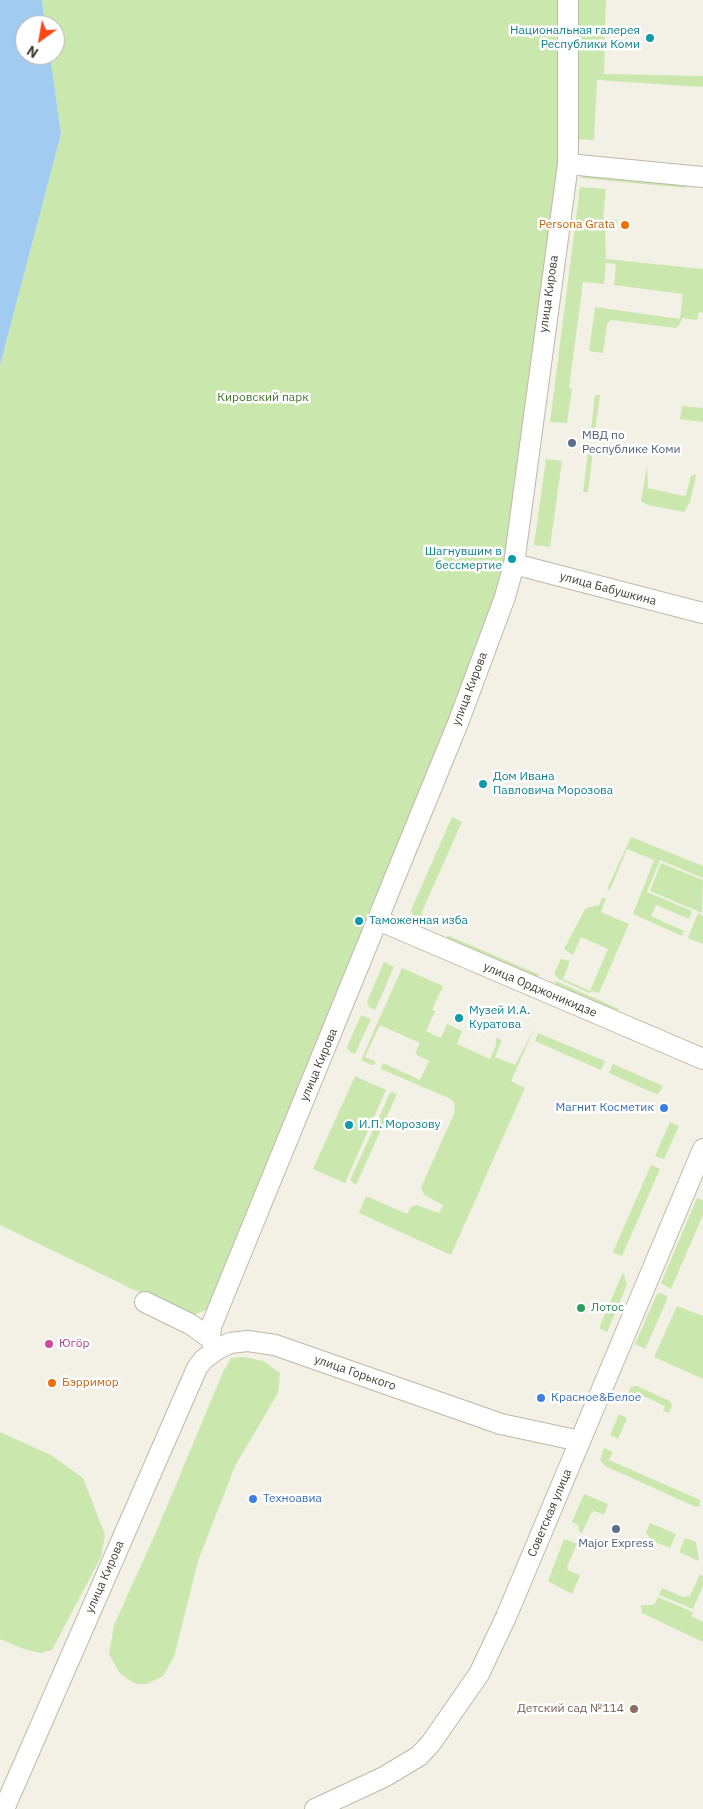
<!DOCTYPE html>
<html>
<head>
<meta charset="utf-8">
<style>
  body { margin:0 }
  #map { position:relative; width:703px; height:1809px; overflow:hidden; background:#f3f0e6; font-family:"IBM Plex Sans",sans-serif }
  canvas { display:block }
  .north { position:absolute; left:15px; top:15px; width:50px; height:50px; box-sizing:border-box; background:#fff; border:1px solid #b5b3ae; border-radius:50%; rotate:212deg; font-size:14px; font-weight:700; line-height:20px; text-align:center; color:#464035 }
  .north::after { content:''; display:block; margin:auto; width:18px; height:22px; background:#fb4714; clip-path:polygon(50% 0,100% 100%,50% 72%,0 100%) }
</style>
</head>
<body>
<div id="map">
<canvas width="703" height="1809"></canvas>
<div class="north">N</div>
</div>
<script>
const g = document.querySelector('canvas').getContext('2d');
g.lineJoin = 'round';
function paint(path, color) { g.fillStyle = color; g.fill(path, 'evenodd'); }
const toPath = rows => new Path2D(rows.map(r => 'M' + r).join(''));
function stroke(path, color, width, dash) { g.strokeStyle = color; g.lineWidth = width; g.lineCap = dash ? 'butt' : 'round'; g.setLineDash(dash || []); g.stroke(path); }
function label(font, color, halo, rows, align = 'center') {
  g.font = font + ' "IBM Plex Sans",sans-serif'; g.lineWidth = 5; g.setLineDash([]); g.textBaseline = 'middle'; g.strokeStyle = halo; g.fillStyle = color; for (const [text, x, y, turn = 0] of rows) {
    g.save(); g.translate(x, y); g.rotate((+turn || 0) * Math.PI / 180); g.textAlign = isNaN(turn) ? turn : align; if (halo) g.strokeText(text, 0, 0); g.fillText(text, 0, 0); g.restore();
  }
}
paint(toPath([
  [42,0,562,0,561,142,509,538,498,595,450,720,209,1309,193,1315,184,1314,0,1225,0,365,61,134,50,55,55,55,55,25,45,25],
  [575,0,606,0,605,27,576,26],
  [577,31,605,33,604,74,703,76,703,87,597,80,594,140,572,139],
  [583,175,685,184,686,188,581,178],
  [580,187,606,189,603,218,617,220,616,228,605,227,606,259,703,269,703,313,699,312,697,320,682,318,680,324,676,328,611,320,607,324,603,353,589,351,595,307,680,319,683,294,614,285,616,264,606,263,604,284,583,282,569,388,572,389,567,423,550,422],
  [595,395,600,395,594,438,590,438],
  [682,406,703,408,703,422,680,419],
  [588,451,593,452,588,492,583,492],
  [546,459,562,461,550,547,534,545],
  [647,466,648,488,683,496,686,495,691,476,695,474,696,476,690,502,684,512,648,505,641,501],
  [452,817,462,822,421,914,430,918,427,923,413,916,411,910],
  [631,837,703,866,703,878,660,860,647,892,692,911,689,919,656,905,651,916,684,931,682,936,633,914,654,860,627,849,610,890,607,889],
  [661,863,703,880,702,913,650,891],
  [602,898,606,898,601,912,629,924,599,993,592,991,589,993,559,979,554,974,561,959,570,961,563,979,590,991,608,949,581,937,573,955,564,949,583,913,586,908,599,905],
  [698,913,703,916,703,944,688,938],
  [447,935,540,975,535,978,447,939],
  [384,962,394,967,375,1010,369,1007,367,1002],
  [402,968,443,986,432,1010,435,1011,426,1031,441,1038,447,1024,462,1031,457,1044,490,1059,496,1045,496,1038,502,1040,495,1057,515,1065,535,1027,511,1081,525,1088,451,1255,359,1213,366,1196,407,1214,411,1207,416,1205,439,1213,443,1205,424,1195,421,1187,455,1112,454,1103,451,1099,381,1069,383,1063,420,1080,429,1061,415,1054,420,1043,380,1025,365,1057,375,1061,375,1064,372,1065,361,1060],
  [556,981,619,1009,616,1012,555,986],
  [361,1015,371,1019,355,1054,350,1052,347,1047],
  [538,1033,605,1061,601,1070,535,1041],
  [613,1064,663,1086,658,1095,609,1073],
  [355,1076,386,1090,345,1183,313,1169],
  [392,1092,397,1094,356,1185,350,1180,390,1093],
  [670,1122,679,1126,664,1159,655,1156],
  [651,1165,660,1169,622,1256,613,1252],
  [697,1198,703,1200,703,1215,671,1289,661,1283],
  [623,1272,627,1285,607,1332,599,1328],
  [661,1293,667,1296,667,1300,645,1349,635,1344,657,1294],
  [677,1306,703,1316,703,1379,654,1357],
  [244,1357,263,1361,280,1373,278,1393,235,1466,198,1561,174,1657,163,1676,147,1684,136,1684,120,1674,109,1654,114,1625,157,1530,223,1372,231,1358],
  [637,1386,670,1401,672,1406,669,1413,663,1411,665,1406,639,1394,635,1402,626,1398,631,1387],
  [619,1414,627,1418,618,1439,610,1435],
  [0,1432,51,1455,83,1478,105,1535,101,1557,52,1650,41,1653,24,1649,0,1639],
  [604,1448,613,1452,609,1460,700,1500,700,1506,696,1507,605,1466,600,1460],
  [584,1494,608,1504,604,1515,595,1511,591,1513,582,1533,579,1531,578,1525,572,1522],
  [650,1523,676,1534,670,1548,652,1541,646,1533],
  [685,1538,696,1542,699,1561,679,1552],
  [564,1539,577,1544,567,1567,568,1570,580,1575,572,1594,548,1581],
  [700,1574,703,1576,703,1586,693,1609,659,1595,662,1588,683,1597,690,1596],
  [658,1597,693,1612,691,1616,703,1622,703,1642,642,1613,641,1605,654,1605]
]), '#cae8ae');
paint(toPath([
  [0,0,42,0,45,25,25,25,25,55,50,55,61,134,0,365]
]), '#a1cbf1');
const minor = toPath([
  [568,164,703,177],
  [514,564,703,613],
  [378,920,703,1059],
  [145,1302,190,1324,210,1338,215,1348],
  [210,1338,211,1327,219,1307,458,723,505,597,514,564,568,164,568,0],
  [4,1809,197,1368,203,1360,216,1350,230,1343,248,1341,275,1345,501,1424,580,1441],
  [315,1809,384,1777,419,1756,431,1743,479,1674,506,1617,703,1149]
]);
stroke(minor, '#bfb8a8', 22);
stroke(minor, '#fff', 20);
for (const [x, y, r, color] of [
  [650,38,5,"#0f9aa8"],
  [625,225,5,"#e8710a"],
  [572,443,5,"#5c6f8a"],
  [512,559,5,"#0f9aa8"],
  [483,784,5,"#0f9aa8"],
  [359,921,5,"#0f9aa8"],
  [459,1018,5,"#0f9aa8"],
  [664,1108,5,"#3f7fe0"],
  [349,1125,5,"#0f9aa8"],
  [581,1308,5,"#2e9e5b"],
  [49,1344,5,"#d1479c"],
  [52,1383,5,"#e8710a"],
  [541,1398,5,"#3f7fe0"],
  [253,1499,5,"#3f7fe0"],
  [616,1529,5,"#5c6f8a"],
  [634,1709,5,"#8d6e63"]
]) { const dot = new Path2D(); dot.arc(x, y, r, 0, 2 * Math.PI); g.fillStyle = color; g.fill(dot); stroke(dot, '#fff', 2); }
label('12px', '#0d838f', '#fff', [
  ["Национальная галерея",640,31,"right"],
  ["Республики Коми",640,45,"right"],
  ["Шагнувшим в",502,552,"right"],
  ["бессмертие",502,566,"right"],
  ["Дом Ивана",493,777],
  ["Павловича Морозова",493,791],
  ["Таможенная изба",369,921],
  ["Музей И.А.",469,1011],
  ["Куратова",469,1025],
  ["И.П. Морозову",359,1125]
], 'left');
label('12px', '#c56008', '#fff', [
  ["Persona Grata",615,225],
  ["Бэрримор",62,1383,"left"]
], 'right');
label('12px', '#464035', '#fff', [
  ["улица Кирова",549,294,-82],
  ["улица Бабушкина",608,589,15],
  ["улица Кирова",470,689,-69],
  ["улица Орджоникидзе",540,990,23],
  ["улица Кирова",319,1065,-67],
  ["улица Горького",355,1373,19],
  ["Советская улица",550,1513,-67],
  ["улица Кирова",105,1577,-66]
]);
label('12px', '#417828', '#fff', [
  ["Кировский парк",263,398]
]);
label('12px', '#4e5e75', '#fff', [
  ["МВД по",582,436],
  ["Республике Коми",582,450],
  ["Major Express",616,1544,"center"]
], 'left');
label('12px', '#366cbe', '#fff', [
  ["Магнит Косметик",654,1108,"right"],
  ["Красное&Белое",551,1398],
  ["Техноавиа",263,1499]
], 'left');
label('12px', '#27864d', '#fff', [
  ["Лотос",591,1308]
], 'left');
label('12px', '#b23c85', '#fff', [
  ["Югöр",59,1344]
], 'left');
label('12px', '#785e54', '#fff', [
  ["Детский сад №114",624,1709]
], 'right');
</script>
</body>
</html>
